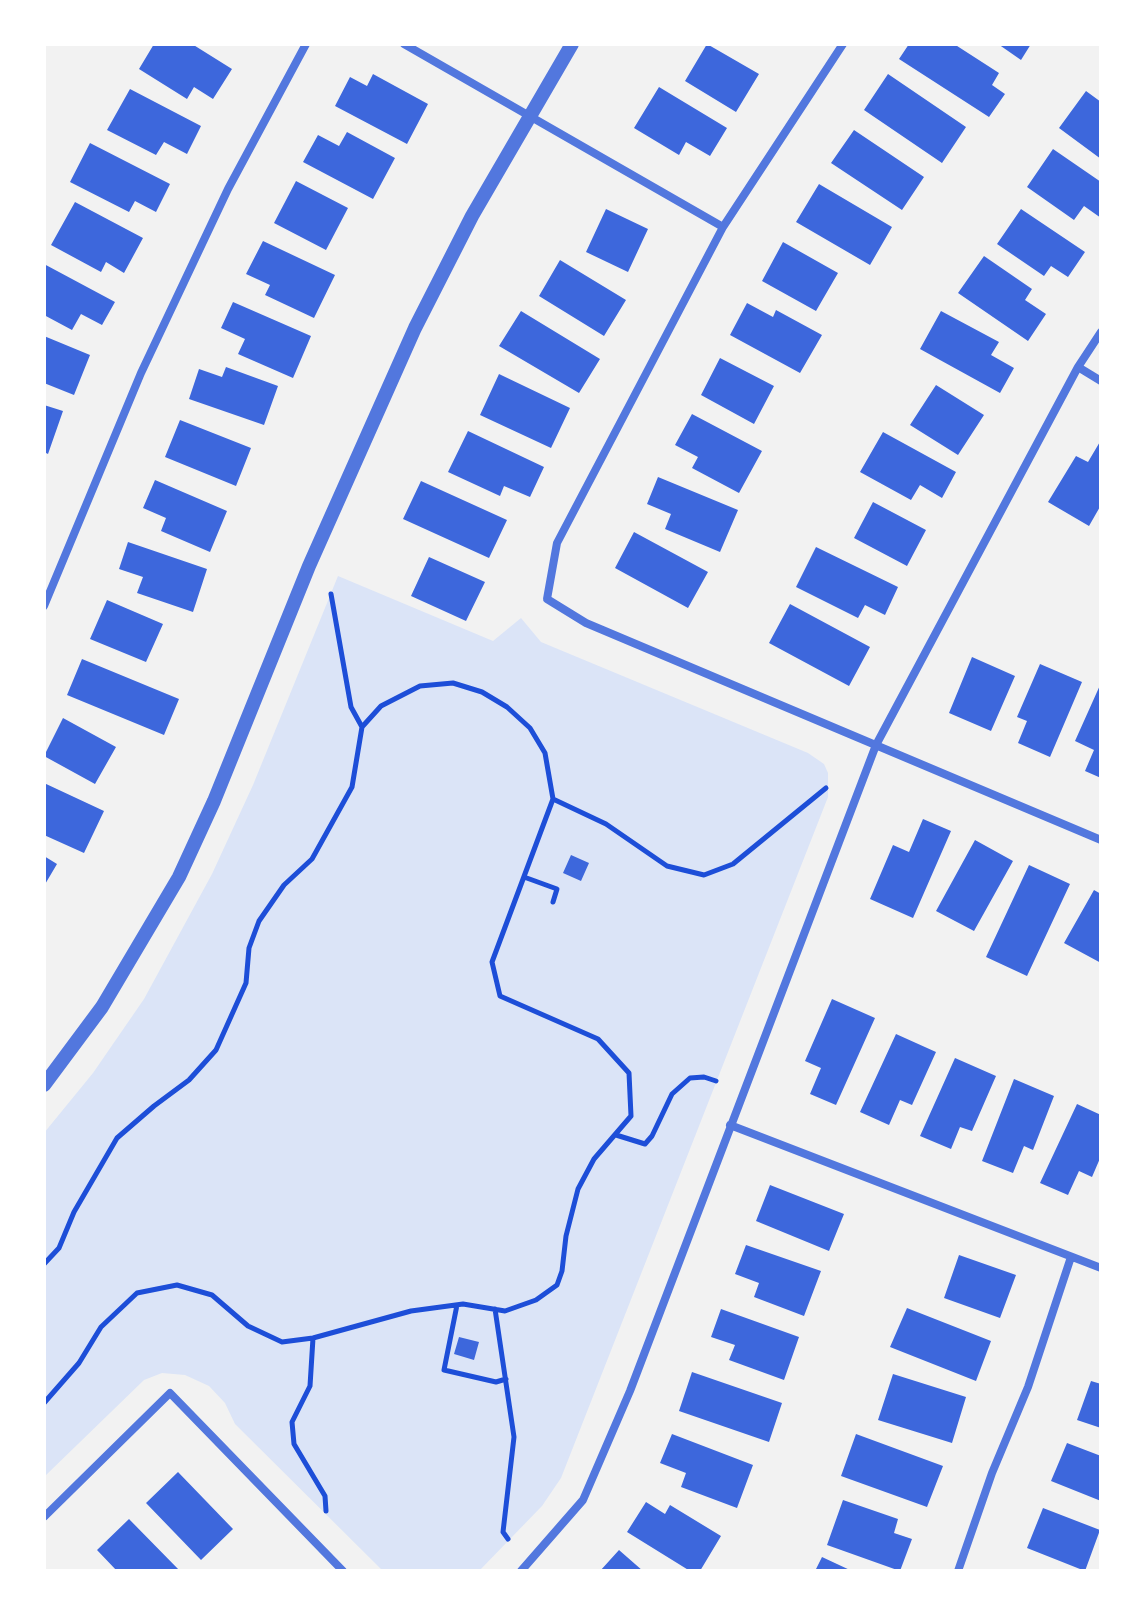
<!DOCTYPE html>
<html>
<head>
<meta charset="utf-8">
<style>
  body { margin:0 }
  #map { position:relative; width:1145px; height:1615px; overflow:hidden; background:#f2f2f2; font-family:Cabin,sans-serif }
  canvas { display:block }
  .frame { position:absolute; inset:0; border:46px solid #fff; pointer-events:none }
</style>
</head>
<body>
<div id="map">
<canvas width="1145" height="1615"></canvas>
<div class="frame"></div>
</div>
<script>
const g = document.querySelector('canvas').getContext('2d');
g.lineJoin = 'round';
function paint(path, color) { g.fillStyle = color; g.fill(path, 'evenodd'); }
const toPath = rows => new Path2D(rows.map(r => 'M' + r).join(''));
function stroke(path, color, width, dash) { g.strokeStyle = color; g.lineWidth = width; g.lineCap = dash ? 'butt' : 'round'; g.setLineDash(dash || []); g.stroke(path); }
paint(toPath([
  [338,576,493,641,521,618,541,642,808,753,824,764,828,773,828,797,561,1478,542,1506,479,1571,383,1571,235,1424,225,1403,209,1386,185,1375,162,1373,144,1380,44,1477,44,1133,93,1073,144,999,212,874,253,785]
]), '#dbe4f7');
paint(toPath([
  [154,44,192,44,232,69,213,99,194,87,187,99,139,69],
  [707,44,759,74,736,112,685,81],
  [909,44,954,44,999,73,992,85,1005,94,989,117,899,59],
  [998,44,1031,44,1021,60],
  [373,74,428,104,407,144,335,106,350,77,367,86],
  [888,74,966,127,942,163,864,110],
  [659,87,727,128,710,156,686,142,679,155,634,128],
  [130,89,201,126,187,154,164,142,156,155,107,130],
  [1086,91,1101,102,1101,159,1059,128],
  [854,130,924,177,902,210,831,163],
  [347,132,395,158,373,199,303,162,318,135,339,146],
  [90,143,170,184,156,212,135,201,129,212,70,182],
  [1053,149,1101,182,1101,218,1084,206,1074,220,1027,187],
  [296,181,348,208,326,250,274,223],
  [819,184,892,227,870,265,796,222],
  [75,202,143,238,124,273,106,262,101,272,51,245],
  [606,209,648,229,628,272,586,252],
  [1021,209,1085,252,1068,277,1051,266,1044,276,997,244],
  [263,241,335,275,314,318,265,295,270,285,246,274],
  [783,242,838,273,816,311,762,281],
  [984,256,1032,289,1025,300,1046,314,1028,341,958,293],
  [560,260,626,300,604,336,539,296],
  [44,264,115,302,102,325,81,314,72,330,44,315],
  [233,302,311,336,293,378,238,354,245,339,221,328],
  [747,303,773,317,776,310,822,335,800,373,730,335],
  [521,311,600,359,579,393,499,346],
  [941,311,999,342,991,355,1014,368,1000,393,920,349],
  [44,336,90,355,74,395,44,383],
  [720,358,774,386,754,424,701,395],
  [226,367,278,386,264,425,189,399,199,369,222,377],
  [499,374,570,408,551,448,480,415],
  [936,385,984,415,958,455,910,425],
  [44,405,63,411,48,454,44,452],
  [692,414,762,451,739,493,692,468,698,457,675,445],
  [180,420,251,448,236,486,165,457],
  [468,431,544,467,530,497,504,486,500,496,448,472],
  [883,432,956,472,942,498,920,485,911,500,860,472],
  [1101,440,1101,505,1089,526,1048,502,1076,456,1088,462],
  [658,477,738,510,720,552,665,529,671,514,647,504],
  [155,480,227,511,210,552,161,531,166,518,143,508],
  [421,481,507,520,489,558,403,519],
  [873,502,926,530,907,566,854,538],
  [634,532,708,572,688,608,615,568],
  [128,542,207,569,193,612,137,593,143,577,119,569],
  [816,547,898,587,885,615,865,605,858,618,796,587],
  [429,557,485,582,466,621,411,596],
  [107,600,163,624,146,662,90,639],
  [790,604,870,647,849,686,769,643],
  [972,657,1015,676,991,731,949,713],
  [82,659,179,699,164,735,67,695],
  [1040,664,1082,682,1050,757,1018,743,1027,721,1017,717],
  [1101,683,1101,778,1085,771,1094,750,1075,741],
  [63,718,116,747,95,784,44,756],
  [44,783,104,811,84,853,44,835],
  [923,819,951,831,913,918,870,899,893,845,909,852],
  [975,840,1013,861,974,931,936,911],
  [571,855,589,863,581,881,563,873],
  [44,856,57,864,44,886],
  [1029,865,1070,884,1027,976,986,957],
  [1094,890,1101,894,1101,963,1064,943],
  [832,999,875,1018,836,1105,810,1094,821,1068,805,1061],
  [896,1034,936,1052,912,1105,900,1100,889,1125,860,1112],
  [955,1058,996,1076,972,1131,960,1127,951,1149,920,1136],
  [1014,1079,1054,1096,1033,1150,1024,1146,1013,1173,982,1161],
  [1077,1104,1101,1115,1101,1156,1092,1177,1079,1171,1068,1195,1040,1183],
  [770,1185,844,1214,829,1251,756,1221],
  [746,1245,821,1271,804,1316,754,1297,759,1283,735,1274],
  [959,1255,1016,1275,1000,1318,944,1298],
  [907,1308,991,1341,976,1381,890,1347],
  [721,1309,799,1337,784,1380,729,1360,735,1345,711,1337],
  [459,1337,479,1342,474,1360,454,1354],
  [692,1372,782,1403,769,1442,679,1411],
  [893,1374,966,1397,952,1443,878,1420],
  [1091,1381,1101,1384,1101,1428,1077,1420],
  [672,1434,753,1465,737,1508,681,1487,686,1473,660,1463],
  [856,1434,943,1466,927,1507,841,1476],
  [1067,1443,1101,1456,1101,1501,1051,1481],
  [178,1472,233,1529,201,1560,146,1503],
  [843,1500,898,1519,894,1533,912,1539,900,1571,827,1545],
  [646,1502,665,1514,670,1505,721,1536,700,1571,690,1571,627,1532],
  [1043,1508,1100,1530,1085,1571,1027,1548],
  [129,1519,180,1571,117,1571,97,1550],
  [619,1550,643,1571,600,1571],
  [822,1557,852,1571,815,1571]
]), '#3d67dc');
stroke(toPath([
  [331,594,351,707,362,727],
  [553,799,606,824,667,866,704,875,733,864,826,788],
  [524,877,557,889,553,902],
  [616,1135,645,1144,652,1136,672,1094,690,1078,704,1077,716,1081],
  [44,1264,59,1248,74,1212,117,1138,154,1106,189,1080,216,1050,246,983,249,948,259,921,284,885,312,859,352,787,362,727,381,706,420,686,453,683,482,692,507,707,530,728,545,753,553,799,492,962,500,996,598,1039,629,1073,631,1116,594,1159,578,1189,566,1236,562,1271,557,1285,536,1300,505,1311,463,1304,411,1311,313,1338,282,1342,248,1326,212,1295,177,1285,137,1293,101,1327,79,1363,44,1403],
  [457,1305,444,1370,496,1382,506,1379],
  [495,1309,514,1437,503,1532,508,1539],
  [313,1338,310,1386,292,1422,294,1444,325,1496,326,1511]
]), '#1d4ed8', 5);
stroke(toPath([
  [404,44,723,227],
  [843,44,723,227,557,543,547,599,586,623,1101,840],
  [1078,367,1101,381],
  [44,606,141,373,228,189,306,44],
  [730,1125,1101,1268],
  [44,1517,170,1393,343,1571],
  [521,1571,583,1500,630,1391,876,745,1078,367,1101,332],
  [958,1571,992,1473,1028,1387,1071,1257]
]), '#5277de', 8);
stroke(toPath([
  [44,1085,102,1007,179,877,214,801,309,566,415,328,472,216,572,44]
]), '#5277de', 14);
</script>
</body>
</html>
